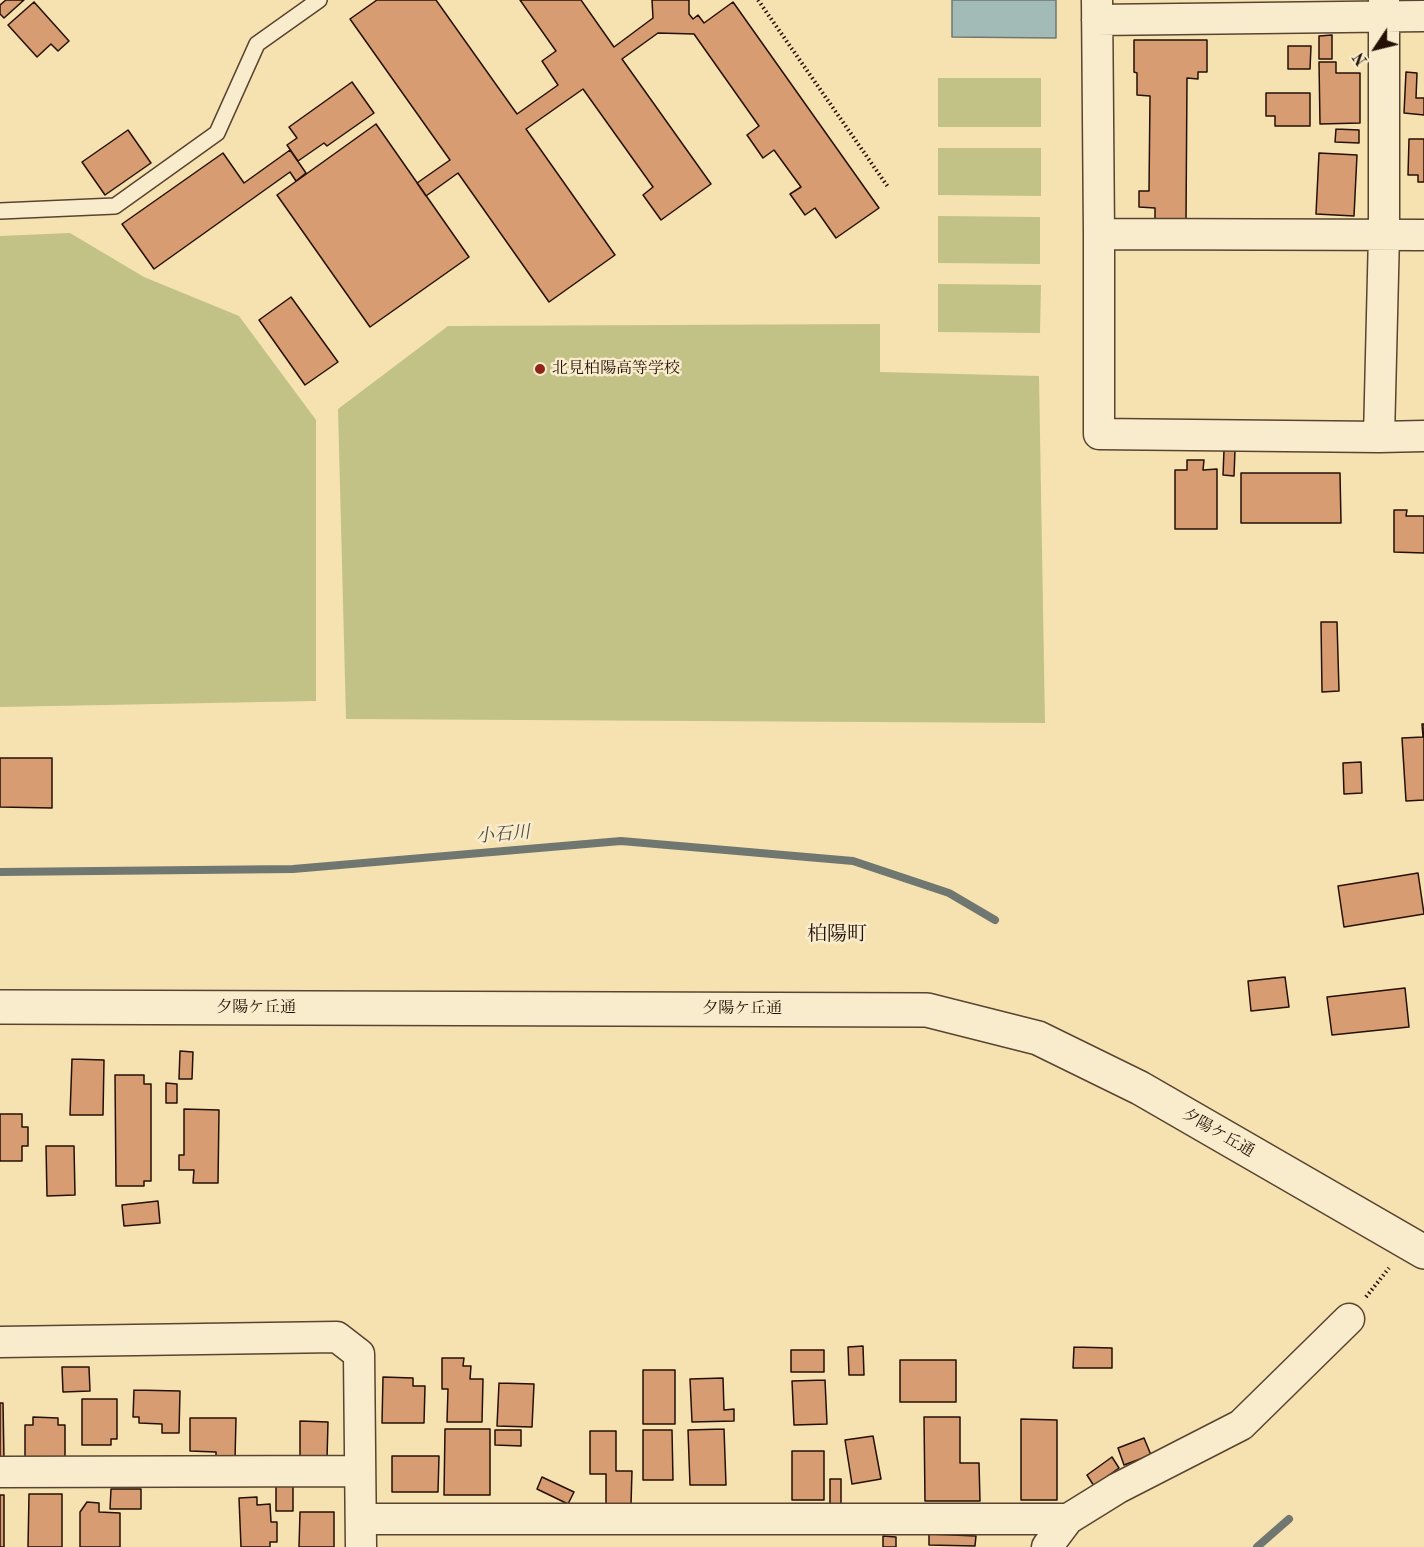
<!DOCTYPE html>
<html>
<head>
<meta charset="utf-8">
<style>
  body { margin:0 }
  #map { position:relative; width:1424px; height:1547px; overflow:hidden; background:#f6e2b0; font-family:"Old Standard TT",serif }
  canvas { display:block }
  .north { position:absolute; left:1346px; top:18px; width:60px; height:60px; -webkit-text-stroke:4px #f9eccc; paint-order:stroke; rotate:235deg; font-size:16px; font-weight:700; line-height:24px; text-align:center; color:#241005 }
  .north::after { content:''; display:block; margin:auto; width:21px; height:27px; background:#241005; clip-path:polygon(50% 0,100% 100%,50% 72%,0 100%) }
</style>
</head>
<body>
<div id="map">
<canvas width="1424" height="1547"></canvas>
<div class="north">N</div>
</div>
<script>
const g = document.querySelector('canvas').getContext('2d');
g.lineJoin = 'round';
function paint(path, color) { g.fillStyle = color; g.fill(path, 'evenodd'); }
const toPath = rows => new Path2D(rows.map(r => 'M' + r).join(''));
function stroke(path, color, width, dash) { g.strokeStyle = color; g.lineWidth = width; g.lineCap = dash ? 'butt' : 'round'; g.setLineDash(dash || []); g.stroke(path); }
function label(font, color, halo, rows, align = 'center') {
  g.font = font + ' "Old Standard TT","Noto Serif JP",serif'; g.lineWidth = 5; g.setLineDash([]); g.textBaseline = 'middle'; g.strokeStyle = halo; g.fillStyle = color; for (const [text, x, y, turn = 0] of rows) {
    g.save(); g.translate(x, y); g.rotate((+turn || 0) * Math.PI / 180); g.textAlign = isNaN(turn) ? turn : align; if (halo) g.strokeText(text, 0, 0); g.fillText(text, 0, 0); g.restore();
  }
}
paint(toPath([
  [938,78,1041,78,1041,127,938,127],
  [938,148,1041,148,1041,196,938,195],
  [938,216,1040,217,1040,264,938,263],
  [70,233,144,277,239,316,316,420,316,701,0,707,0,236],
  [938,284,1041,285,1040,333,938,332],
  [880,324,880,372,1039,376,1045,723,346,719,338,409,448,326]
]), '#c2c287');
const water = toPath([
  [952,0,1056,0,1056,38,952,37,952,0]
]);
paint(water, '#a2bbb7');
stroke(water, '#707770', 1.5);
stroke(toPath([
  [0,872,293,869,621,841,853,861,949,893,995,920],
  [1257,1547,1289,1519]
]), '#707770', 8);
const building = toPath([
  [6,0,24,0,4,18,0,14,0,5,6,0],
  [377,0,436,0,517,114,558,85,542,61,556,51,520,0,581,0,614,47,653,18,652,0,689,0,689,14,693,19,698,15,704,23,733,2,879,208,836,238,815,208,805,215,790,194,801,187,774,150,763,158,747,135,759,126,694,34,658,33,622,59,711,184,661,220,643,195,653,187,583,89,526,129,615,255,549,302,458,173,426,196,417,183,450,160,350,19,377,0],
  [34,2,69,41,58,51,51,44,37,57,8,25,34,2],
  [1332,35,1332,59,1319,59,1319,36,1332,35],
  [1134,40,1207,40,1207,72,1198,72,1198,79,1187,78,1186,221,1155,220,1155,208,1139,207,1139,191,1149,191,1150,96,1137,95,1137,73,1134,72,1134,40],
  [1288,46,1311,46,1310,69,1288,69,1288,46],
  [1319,62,1336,62,1336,73,1360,73,1360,123,1320,124,1319,62],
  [1406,72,1417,73,1416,98,1424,98,1424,115,1404,113,1406,72],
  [352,82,374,113,327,146,324,143,298,161,287,145,297,138,289,127,352,82],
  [1266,93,1310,93,1310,126,1275,126,1275,116,1266,116,1266,93],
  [376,124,469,257,370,327,277,195,376,124],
  [1336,129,1359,130,1359,143,1335,142,1336,129],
  [128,130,151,163,105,195,82,162,128,130],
  [1409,139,1424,139,1424,182,1418,182,1418,175,1408,175,1409,139],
  [290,150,306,173,296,181,290,172,154,269,122,224,223,153,244,183,290,150],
  [1319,153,1357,155,1354,216,1316,214,1319,153],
  [291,297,338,362,305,385,259,320,291,297],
  [1224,450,1235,450,1234,476,1223,475,1224,450],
  [1187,460,1204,460,1203,470,1217,469,1217,529,1175,529,1175,470,1187,470,1187,460],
  [1241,473,1340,473,1341,523,1241,523,1241,473],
  [1394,510,1407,510,1406,516,1424,516,1424,553,1394,552,1394,510],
  [1321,622,1337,622,1339,691,1322,692,1321,622],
  [1422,724,1424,724,1424,800,1406,801,1402,738,1423,737,1422,724],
  [0,758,52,758,52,808,0,807,0,758],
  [1361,762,1362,793,1344,794,1343,763,1361,762],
  [1418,873,1424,914,1344,927,1338,886,1418,873],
  [1285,977,1289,1007,1251,1011,1248,981,1285,977],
  [1405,988,1409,1027,1332,1035,1327,997,1405,988],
  [180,1051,193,1052,192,1079,179,1079,180,1051],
  [72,1059,104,1060,103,1115,70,1115,72,1059],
  [115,1075,144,1075,144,1084,151,1084,151,1181,144,1181,144,1186,116,1186,115,1075],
  [166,1083,177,1084,177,1103,166,1103,166,1083],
  [184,1109,219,1110,218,1183,193,1183,194,1170,179,1170,179,1155,184,1155,184,1109],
  [0,1114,22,1114,22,1127,28,1127,28,1146,22,1146,22,1161,0,1161,0,1114],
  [46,1146,74,1146,75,1195,47,1196,46,1146],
  [158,1201,160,1223,124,1226,122,1205,158,1201],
  [863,1346,864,1375,849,1375,848,1347,863,1346],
  [1074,1347,1112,1348,1112,1368,1073,1368,1074,1347],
  [791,1350,824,1350,824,1372,791,1372,791,1350],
  [442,1358,464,1358,463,1366,471,1366,470,1379,483,1379,482,1422,447,1422,448,1389,442,1389,442,1358],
  [900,1360,956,1360,956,1402,900,1402,900,1360],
  [62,1367,89,1367,90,1391,63,1392,62,1367],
  [643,1370,675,1370,675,1424,643,1424,643,1370],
  [383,1377,413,1378,413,1386,425,1386,424,1423,382,1423,383,1377],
  [723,1378,724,1410,734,1409,734,1421,692,1422,690,1379,723,1378],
  [825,1380,827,1424,794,1425,792,1381,825,1380],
  [499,1383,534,1384,532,1427,497,1426,499,1383],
  [134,1390,180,1391,179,1433,162,1433,162,1424,139,1423,139,1417,133,1417,134,1390],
  [82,1399,117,1399,117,1439,111,1439,111,1445,82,1445,82,1399],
  [0,1403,3,1403,4,1459,0,1459,0,1403],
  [33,1417,58,1418,58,1425,65,1425,65,1460,25,1459,25,1425,33,1425,33,1417],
  [924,1417,960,1417,960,1463,979,1463,980,1501,925,1501,924,1417],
  [190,1418,236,1418,235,1460,216,1459,216,1452,190,1451,190,1418],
  [1021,1419,1057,1420,1057,1500,1021,1500,1021,1419],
  [300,1421,328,1422,327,1459,300,1458,300,1421],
  [445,1429,490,1429,490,1495,444,1495,445,1429],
  [724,1429,726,1485,690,1485,688,1430,724,1429],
  [495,1430,521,1430,521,1446,495,1445,495,1430],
  [643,1430,672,1430,673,1480,643,1480,643,1430],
  [590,1431,616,1431,616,1471,632,1471,631,1505,606,1504,606,1474,590,1474,590,1431],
  [873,1436,881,1479,852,1484,845,1440,873,1436],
  [1144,1438,1151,1455,1124,1465,1118,1448,1144,1438],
  [792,1451,824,1451,824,1500,792,1500,792,1451],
  [392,1456,439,1456,438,1492,392,1492,392,1456],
  [1112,1457,1119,1468,1094,1486,1087,1475,1112,1457],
  [542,1477,574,1492,568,1504,537,1489,542,1477],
  [830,1479,841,1479,841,1505,830,1504,830,1479],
  [276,1486,293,1486,293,1511,276,1511,276,1486],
  [111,1489,141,1489,141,1509,110,1509,111,1489],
  [29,1494,62,1494,62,1547,28,1547,29,1494],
  [0,1495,4,1495,4,1547,0,1547,0,1495],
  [257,1497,257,1505,270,1504,271,1522,277,1522,277,1542,270,1542,270,1547,241,1547,239,1498,257,1497],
  [87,1502,99,1503,99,1512,120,1513,120,1547,80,1547,80,1512,87,1502],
  [300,1512,334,1512,334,1547,299,1547,300,1512],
  [929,1534,976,1536,975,1546,929,1545,929,1534],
  [883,1536,896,1537,896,1547,883,1547,883,1536]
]);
paint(building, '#d79c71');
stroke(building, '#241005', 1.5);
const service = toPath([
  [0,211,115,206,217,133,257,44,319,0]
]);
const minor = toPath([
  [1097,0,1099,234,1099,434,1379,437,1424,436],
  [1097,20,1424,16],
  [1099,234,1424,235],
  [1379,437,1384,234,1384,0],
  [0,1342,337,1337,359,1354,361,1547],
  [0,1472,360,1471],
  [361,1519,1068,1519],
  [1047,1547,1068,1519,1118,1488,1241,1425,1349,1319]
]);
const tertiary = toPath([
  [0,1007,927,1010,1038,1038,1140,1088,1424,1252]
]);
stroke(service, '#584430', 18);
stroke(minor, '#584430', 33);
stroke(tertiary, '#584430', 36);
stroke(toPath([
  [758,0,888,187],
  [1366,1297,1389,1268]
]), '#241005', 4, [1.5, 3]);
stroke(service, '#f9eccc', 15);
stroke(minor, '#f9eccc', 30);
stroke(tertiary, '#f9eccc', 33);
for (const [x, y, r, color] of [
  [540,369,6,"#8f2418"]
]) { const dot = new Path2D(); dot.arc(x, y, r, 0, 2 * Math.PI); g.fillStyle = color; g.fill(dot); stroke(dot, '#f9eccc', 2); }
label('16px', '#241005', '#f9eccc', [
  ["北見柏陽高等学校",552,369]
], 'left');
label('16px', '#241005', '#f9eccc', [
  ["夕陽ケ丘通",256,1008],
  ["夕陽ケ丘通",742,1009],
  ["夕陽ケ丘通",1218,1133,30]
]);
label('italic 18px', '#504c43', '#f9eccc', [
  ["小石川",503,835,-5]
]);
label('20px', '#241005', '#f9eccc', [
  ["柏陽町",837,935]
]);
</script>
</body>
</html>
